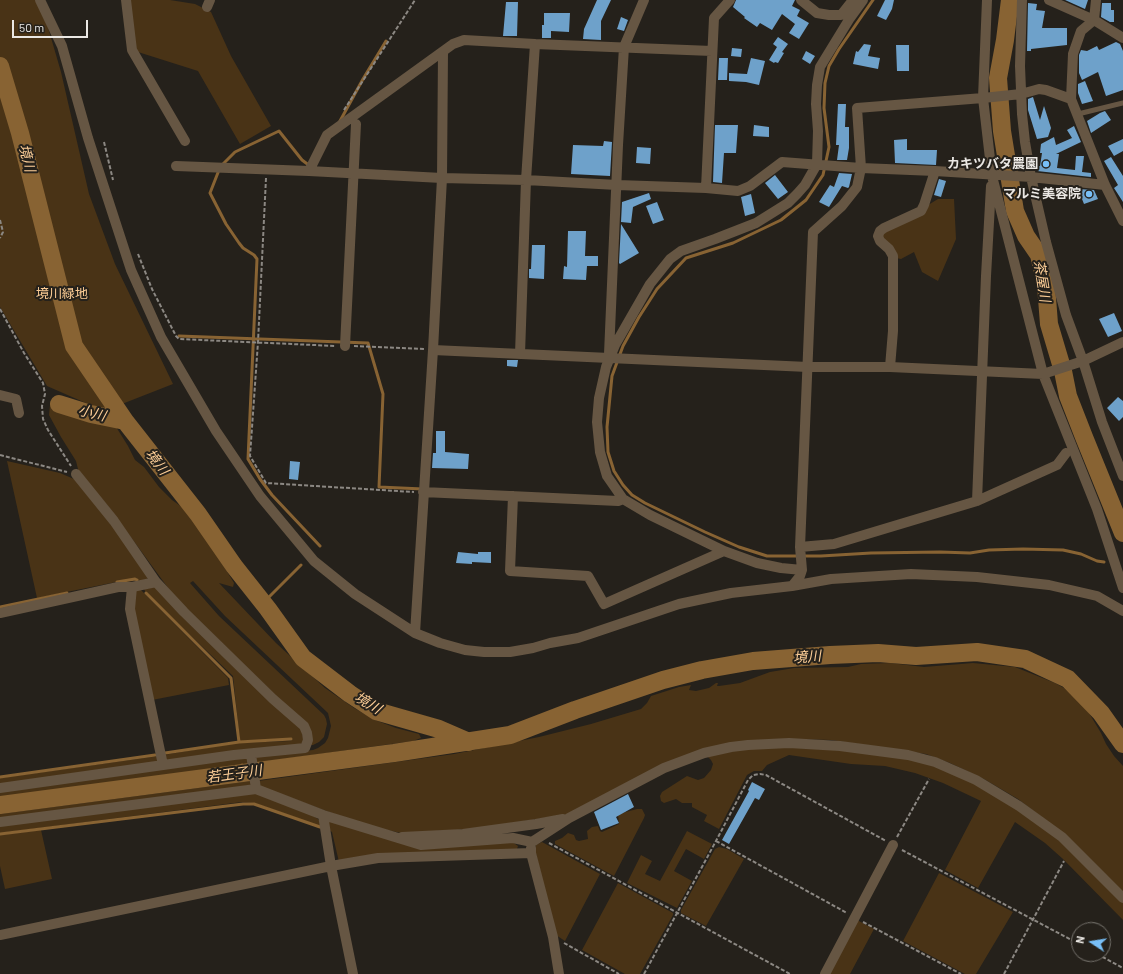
<!DOCTYPE html>
<html>
<head>
<meta charset="utf-8">
<style>
  body { margin:0 }
  #map { position:relative; width:1123px; height:974px; overflow:hidden; background:#25211b; font-family:Barlow,sans-serif }
  canvas { display:block }
  .north { position:absolute; left:1071px; top:922px; width:40px; height:40px; box-sizing:border-box; background:#25211b; border:1px solid #74716b; border-radius:50%; rotate:282deg; font-size:11px; font-weight:700; line-height:16px; text-align:center; color:#ebe8e4 }
  .north::after { content:''; display:block; margin:auto; width:14px; height:18px; background:#78bff7; clip-path:polygon(50% 0,100% 100%,50% 72%,0 100%) }
  .scale { position:absolute; left:12px; top:20px; width:76px; height:18px; box-sizing:border-box; border:2px solid #ebe8e4; border-top:0; padding-left:5px; font-size:12px; line-height:14px; white-space:nowrap; color:#ebe8e4; -webkit-text-stroke:3px #25211b; paint-order:stroke }
</style>
</head>
<body>
<div id="map">
<canvas width="1123" height="974"></canvas>
<div class="north">N</div>
<div class="scale">50 m</div>
</div>
<script>
const g = document.querySelector('canvas').getContext('2d');
g.lineJoin = 'round';
function paint(path, color) { g.fillStyle = color; g.fill(path, 'evenodd'); }
const toPath = rows => new Path2D(rows.map(r => 'M' + r).join(''));
function stroke(path, color, width, dash) { g.strokeStyle = color; g.lineWidth = width; g.lineCap = dash ? 'butt' : 'round'; g.setLineDash(dash || []); g.stroke(path); }
function label(font, color, halo, rows, align = 'center') {
  g.font = font + ' Barlow,"Noto Sans JP",sans-serif'; g.lineWidth = 4; g.setLineDash([]); g.textBaseline = 'middle'; g.strokeStyle = halo; g.fillStyle = color; for (const [text, x, y, turn = 0] of rows) {
    g.save(); g.translate(x, y); g.rotate((+turn || 0) * Math.PI / 180); g.textAlign = isNaN(turn) ? turn : align; if (halo) g.strokeText(text, 0, 0); g.fillText(text, 0, 0); g.restore();
  }
}
paint(toPath([
  [0,0,40,0,61,72,89,194,115,264,173,384,104,411,47,386,0,307],
  [129,0,170,0,195,4,211,12,231,56,271,126,240,144,198,71,138,52,134,46],
  [938,199,954,199,956,239,938,281,922,272,914,252,901,259,896,258,882,240,882,233],
  [50,405,54,406,57,409,113,422,128,446,135,460,144,467,159,487,172,500,192,514,234,583,233,587,219,583,276,643,325,688,354,708,375,720,396,728,419,734,421,738,413,741,255,763,256,756,313,750,318,748,325,743,328,738,331,726,328,713,225,616,193,581,190,583,219,616,324,715,326,719,327,724,324,737,319,742,313,745,309,745,311,735,270,690,174,596,108,506,79,473,76,461,61,437,49,415],
  [7,461,60,473,74,479,84,488,149,574,147,580,139,582,136,578,37,598],
  [156,586,301,728,304,741,300,745,167,761,163,755,237,743,291,741,292,739,240,741,233,676,146,593,143,587],
  [139,588,228,678,229,685,152,700,132,608,134,593],
  [890,663,924,667,973,663,1015,667,1055,683,1064,688,1076,698,1089,713,1101,733,1106,744,1114,756,1123,766,1123,894,1056,828,1018,799,984,779,950,763,926,754,831,740,800,739,710,748,570,814,472,829,401,833,364,825,259,786,258,781,454,754,539,737,591,724,641,709,647,703,651,696,679,687,691,685,689,690,696,691,709,688,716,683,718,683,717,686,719,686,740,683,770,672,794,668,848,667,861,664],
  [767,746,883,753,934,765,998,795,1050,831,1123,902,1123,920,1063,859,1045,843,1015,822,978,888,945,870,981,801,943,783,915,773,885,766,851,764,789,755,767,765,762,771,754,771,747,775,719,829,704,821,707,815,692,807,692,803,682,803,676,799,664,803,661,801,660,796,662,792,687,776,698,780,704,778,711,770,713,764,711,760,707,756,709,753],
  [159,756,158,763,0,785,0,778],
  [247,757,249,764,0,797,0,791],
  [251,781,251,784,249,786,0,818,0,814],
  [249,793,259,794,312,815,318,819,322,824,322,827,255,803,242,802,0,833,0,825],
  [637,809,642,809,645,815,644,818,614,876,555,844,555,841,562,838,568,833,574,835,576,840,579,841,588,839,587,831,592,827,598,826,600,831,602,832,619,824,618,814],
  [329,819,365,832,511,841,518,846,517,849,339,862,332,832,329,830],
  [41,830,52,879,5,889,0,866,0,835],
  [687,831,712,844,704,859,686,849,674,871,692,881,677,908,627,883,641,855,652,861,645,874,660,881],
  [542,842,600,874,565,941,556,935,535,850,536,845],
  [719,847,727,849,744,859,706,926,681,913,681,910,715,849],
  [939,873,1013,912,976,974,965,974,903,941],
  [618,883,673,913,673,915,640,974,625,974,582,950],
  [857,920,874,929,850,974,827,974]
]), '#493316');
stroke(toPath([
  [873,0,839,49,829,66,825,83,824,108,829,147,823,175,806,200,781,220,733,243,686,258,657,289,639,317,623,346,612,376,607,427,608,452,614,471,623,485,632,495,645,503,705,532,739,547,767,556,821,556,871,553,940,552,970,553,989,550,1023,549,1063,550,1081,554,1097,561,1104,562],
  [340,121,363,79,386,41],
  [222,165,235,152,279,131,302,160,310,166],
  [219,170,210,193,226,224,239,243,243,248,254,255,257,259,248,459,260,479,272,495,320,546],
  [179,336,368,343,383,394,379,487,423,489],
  [117,582,135,579,137,580],
  [146,593,231,678,239,742],
  [263,603,301,565],
  [0,607,67,593],
  [165,753,239,742,291,739],
  [242,765,243,773],
  [0,777,155,755],
  [0,834,243,804,254,804,320,827]
]), '#886333', 3);
stroke(toPath([
  [1010,0,1005,40,998,78,1002,131,1015,211,1026,236,1039,255,1046,285,1049,324,1063,371,1068,396,1084,437,1123,533],
  [0,66,20,133,74,346,125,421,198,514,234,566,268,609,303,658,350,694,376,711,439,729,469,742],
  [59,404,91,414,125,421],
  [0,805,394,753,510,735,575,710,663,680,702,670,753,661,830,655,878,653,916,656,977,652,1025,659,1068,679,1101,713,1123,744]
]), '#886333', 18);
paint(toPath([
  [597,0,611,0,601,21,601,40,583,39,584,29],
  [736,0,795,0,792,6,800,10,797,16,809,23,799,39,789,33,795,24,782,14,772,30,760,23,757,27,744,18,745,17,733,7],
  [885,0,894,0,892,9,886,20,877,16],
  [1065,0,1088,0,1085,9],
  [506,2,518,2,517,36,503,36],
  [1028,3,1037,4,1036,10,1045,11,1042,28,1067,28,1067,45,1031,49,1031,51,1027,51],
  [1102,3,1111,3,1111,10,1114,10,1114,22,1110,22,1101,17],
  [544,13,570,13,569,32,551,31,551,38,542,38,542,25,544,25],
  [621,17,628,20,624,31,617,29],
  [778,37,788,44,782,52,784,53,778,63,775,62,774,63,769,60,777,47,773,44],
  [1116,42,1120,44,1123,51,1123,90,1106,96,1098,72,1082,80,1079,73,1079,55,1081,50,1087,51,1097,46,1099,50],
  [864,44,871,45,868,56,880,58,878,69,853,64,856,51,858,52],
  [896,45,909,45,909,71,897,71],
  [732,48,742,49,741,57,731,56],
  [806,51,815,56,810,64,802,59],
  [719,58,728,58,727,80,718,80],
  [751,58,765,61,759,85,746,82,729,81,729,73,747,74],
  [1085,81,1093,101,1082,104,1078,93,1078,84],
  [1033,97,1040,120,1044,106,1051,128,1048,137,1037,139,1028,110,1028,99],
  [838,104,846,104,845,127,849,127,849,148,847,160,837,160,839,145,836,145],
  [1105,111,1111,120,1091,133,1087,121,1100,113],
  [715,125,738,125,736,153,724,153,722,183,713,182],
  [754,125,769,127,769,137,753,136],
  [1074,126,1081,142,1056,154,1059,154,1057,168,1075,170,1076,156,1084,156,1082,172,1091,173,1091,177,1037,171,1036,166,1040,166,1042,153,1040,153,1041,144,1054,137,1056,145,1072,138,1067,130],
  [907,139,907,150,937,150,936,165,895,163,894,140],
  [1123,139,1123,151,1114,156,1108,146],
  [604,141,612,142,610,176,571,174,573,145,603,146],
  [637,147,651,148,650,164,636,163],
  [1111,157,1123,176,1123,202,1114,188,1118,185,1104,161],
  [839,173,852,174,849,187,848,188,842,186,829,207,819,202,830,185,834,187],
  [775,175,788,192,778,199,765,183],
  [939,179,946,181,941,197,934,195],
  [1078,189,1094,190,1098,199,1084,204],
  [649,193,651,199,633,207,631,223,621,222,622,202],
  [751,194,755,213,745,216,741,197],
  [657,202,664,220,653,224,646,206],
  [621,224,639,253,620,264,619,263],
  [568,231,586,231,585,256,598,256,598,266,587,266,586,280,563,279,564,266,567,267],
  [532,245,545,245,544,279,529,278,529,269,531,269],
  [1114,313,1122,331,1108,337,1099,319],
  [507,360,518,360,517,367,507,366],
  [1118,397,1123,401,1123,417,1119,421,1107,408],
  [436,431,445,431,445,452,469,454,468,469,432,468,433,453,436,453],
  [290,461,300,462,298,480,289,479],
  [458,552,478,554,478,552,491,552,491,563,472,562,472,564,456,563],
  [752,782,765,789,759,800,755,798,729,844,722,840,749,791,748,790],
  [628,794,634,807,616,817,619,823,601,830,594,812]
]), '#6ea1ca');
stroke(toPath([
  [344,110,415,0],
  [104,142,113,180],
  [266,178,258,342,250,456,266,483,414,492],
  [0,220,3,232,0,238],
  [138,254,152,289,176,336,179,339,336,346],
  [0,309,24,353,43,383,45,394,42,406,43,419,48,430,71,466],
  [354,346,424,349],
  [0,455,67,472],
  [897,837,929,779],
  [716,841,847,913],
  [549,843,790,974],
  [902,850,1079,944],
  [863,922,961,974],
  [564,943,619,974],
  [1097,954,1123,968],
  [644,974,716,841,748,780,753,775,760,774,766,775,886,841],
  [1004,974,1064,861]
]), '#8c8883', 2, [4, 2]);
stroke(toPath([
  [1078,114,1123,103]
]), '#665643', 5);
stroke(toPath([
  [40,0,62,46,88,138,131,270,161,337,216,431,260,496,314,561,355,594,415,633,440,643,465,650,484,652,510,652,533,648,550,643,578,638,679,604,731,593,792,586,800,576,802,570,800,547,813,232,842,206,857,187,861,168,857,108,983,98,1021,94,1039,89,1046,90,1071,99],
  [126,0,132,50,185,141],
  [801,0,817,13,829,15,841,15,853,0],
  [987,0,983,98,992,176,1043,374,1097,509,1123,588],
  [1022,0,1020,66,1022,114,1025,142,1031,177,1046,242,1066,315,1083,361,1102,422,1123,476],
  [1049,0,1094,20,1123,38],
  [1096,0,1094,20,1081,31,1073,54,1071,99,1105,185,1123,221],
  [207,7,210,0],
  [176,166,309,171,442,178,526,180,617,185,706,188,738,191,750,186,782,162,861,168,935,171,1031,177,1105,185],
  [309,171,327,135,453,44,464,40,535,44,712,51],
  [706,188,714,18,730,0],
  [345,346,356,124],
  [433,350,808,367,890,367,1043,374,1083,361,1123,342],
  [520,354,526,180,535,44],
  [609,354,618,145,624,47,644,0],
  [890,367,893,331,893,256,889,249,880,241,878,236,880,231,884,228,921,211,924,205,935,171],
  [0,395,16,399,19,413],
  [423,492,618,501,623,499],
  [513,496,510,571,588,576,604,604,724,551],
  [977,501,986,276,991,186],
  [800,547,834,544,977,501,1057,465,1066,453],
  [802,570,781,568,757,563,724,551,650,515,623,499,607,476,600,452,597,422,599,398,606,367,615,345,650,284,670,259,681,251,715,239,756,223,788,203,797,194,805,185,817,164,818,131,816,104,817,85,820,67,850,18,863,0],
  [792,586,831,579,911,574,977,577,1049,585,1097,596,1123,611],
  [132,587,130,609,163,765],
  [0,613,118,587,132,587,156,582],
  [415,633,433,350,442,178,443,52],
  [251,754,256,789,323,815,331,866,353,974],
  [0,788,234,755,305,748,308,740,307,733,304,726,273,699,184,612,156,582,114,521,76,474],
  [323,815,421,845,513,838,532,842,569,818,664,768,704,753,731,747,748,745,789,743,840,746,908,755,935,762,976,780,1019,806,1062,837,1123,898],
  [0,822,256,789],
  [402,837,463,834,536,824,563,819],
  [531,848,531,853,553,937,559,974],
  [0,935,331,866,378,858,531,853],
  [825,974,893,845]
]), '#665643', 10);
for (const [x, y, r, color] of [
  [1046,164,4,"#78bff7"],
  [1089,194,4,"#78bff7"]
]) { const dot = new Path2D(); dot.arc(x, y, r, 0, 2 * Math.PI); g.fillStyle = color; g.fill(dot); stroke(dot, '#25211b', 1.5); }
label('bold 13px', '#ebe8e4', '#25211b', [
  ["カキツバタ農園",1038,164],
  ["マルミ美容院",1081,194]
], 'right');
label('13px', '#facb94', '#25211b', [
  ["境川緑地",62,294]
]);
label('italic 14px', '#fdce97', '#25211b', [
  ["境川",27,158,76],
  ["茶屋川",1042,281,81],
  ["小川",92,413,14],
  ["境川",157,462,52],
  ["境川",807,657,-5],
  ["境川",368,703,31],
  ["若王子川",234,774,-8]
]);
</script>
</body>
</html>
